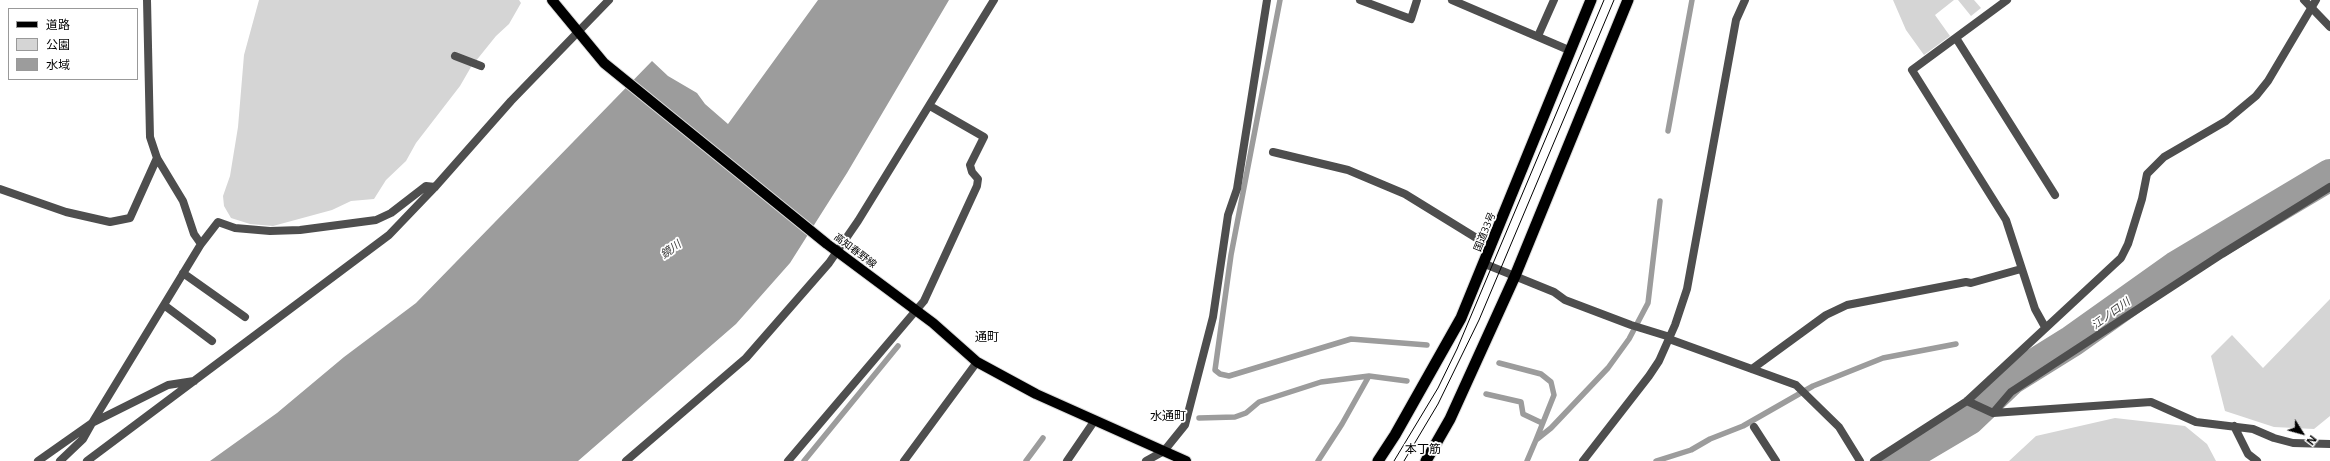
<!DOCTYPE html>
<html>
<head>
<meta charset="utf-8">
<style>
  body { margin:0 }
  #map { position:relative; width:2330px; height:461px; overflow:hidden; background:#fff; font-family:"Open Sans","Noto Sans JP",sans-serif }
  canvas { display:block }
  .legend { position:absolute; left:8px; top:8px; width:130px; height:72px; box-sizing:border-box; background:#fff; border:1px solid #999; margin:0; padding:5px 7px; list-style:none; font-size:12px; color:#000 }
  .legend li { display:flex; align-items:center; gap:8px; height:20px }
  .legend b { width:20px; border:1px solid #999 }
  .north { position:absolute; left:2282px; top:413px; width:40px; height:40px; -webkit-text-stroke:3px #fff; paint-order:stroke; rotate:127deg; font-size:11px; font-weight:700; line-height:16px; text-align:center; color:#000 }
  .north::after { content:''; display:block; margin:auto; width:14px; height:18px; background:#000; clip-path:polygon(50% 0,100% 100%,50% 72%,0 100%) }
</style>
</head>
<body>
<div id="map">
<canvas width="2330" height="461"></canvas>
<ul class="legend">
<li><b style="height:5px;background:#000"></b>道路</li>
<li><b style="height:11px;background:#d5d5d5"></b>公園</li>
<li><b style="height:11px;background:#9c9c9c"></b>水域</li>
</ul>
<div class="north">N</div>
</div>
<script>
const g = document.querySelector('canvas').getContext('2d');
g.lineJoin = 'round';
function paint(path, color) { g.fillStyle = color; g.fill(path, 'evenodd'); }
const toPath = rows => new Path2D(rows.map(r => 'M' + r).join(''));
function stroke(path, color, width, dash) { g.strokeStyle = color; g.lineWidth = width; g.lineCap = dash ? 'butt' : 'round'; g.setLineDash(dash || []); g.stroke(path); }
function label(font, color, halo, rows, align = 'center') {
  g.font = font + ' "Open Sans","Noto Sans JP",sans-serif'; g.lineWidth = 3.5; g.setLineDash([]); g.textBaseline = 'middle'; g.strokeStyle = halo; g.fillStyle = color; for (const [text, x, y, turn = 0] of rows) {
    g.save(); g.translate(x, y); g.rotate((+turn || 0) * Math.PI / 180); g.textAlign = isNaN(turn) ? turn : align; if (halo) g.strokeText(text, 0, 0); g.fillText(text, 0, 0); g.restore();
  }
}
paint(toPath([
  [259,0,519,0,521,3,509,24,496,36,471,67,460,86,416,143,406,161,386,180,374,199,351,201,332,210,273,226,250,224,231,218,224,206,223,196,230,176,238,127,244,55],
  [1893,0,1954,0,1935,15,1950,36,1924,55,1906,30],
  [1958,0,1974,0,1981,8,1971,16],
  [2330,299,2330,416,2314,429,2274,427,2225,411,2211,356,2232,335,2263,368],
  [2115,418,2185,426,2207,444,2216,461,2009,461,2036,436]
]), '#d5d5d5');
paint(toPath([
  [818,0,949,0,847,173,790,263,736,324,578,461,210,461,277,413,344,357,416,303,652,61,668,76,697,93,705,104,728,124]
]), '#9c9c9c');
stroke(toPath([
  [1280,0,1231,255,1215,370,1220,374,1229,376,1351,339,1427,345],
  [1668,131,1692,0],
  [1499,363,1541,374,1551,382,1554,395,1536,440],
  [2001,381,2006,384],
  [1486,394,1521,402,1523,414,1542,423],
  [1199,418,1235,417,1246,413,1259,402,1321,382,1369,376],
  [804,461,898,346],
  [1026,461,1043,438],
  [1318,461,1342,424,1369,376,1407,381],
  [1527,461,1536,440,1551,428,1608,368,1629,339,1648,303,1660,201],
  [1656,461,1691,450,1710,439,1743,426,1813,386,1883,358,1956,344]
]), '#9c9c9c', 5.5);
stroke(toPath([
  [1898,461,1969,419,2011,379,2072,341,2176,267,2330,175]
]), '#9c9c9c', 32);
const primary = toPath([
  [552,0,604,63,827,244,933,323,977,362,1036,394,1186,461]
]);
const trunk = toPath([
  [1378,461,1395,435,1461,318,1591,0],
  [1426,461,1450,419,1515,276,1628,0]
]);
stroke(primary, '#dbdbdb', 12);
stroke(trunk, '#dbdbdb', 13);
stroke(toPath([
  [147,0,150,137,157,158,183,201,194,234,201,244],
  [1360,0,1411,19,1417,0],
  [1452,0,1571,51],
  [2007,0,1912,70,2006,220,2035,309,2045,327],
  [1538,36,1554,0],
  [1956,38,2055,195],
  [455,56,481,66],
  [1273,152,1348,170,1405,194,1491,247],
  [0,189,66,212,110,222,130,218,157,158],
  [1485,264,1554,292,1565,300,1631,325,1670,337],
  [183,273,245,317],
  [164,305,212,341],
  [1669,339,1796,385,1839,427,1860,461],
  [1752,369,1826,315,1847,305,1966,282,1971,283,2021,269],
  [1967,401,1993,413,2151,402,2196,422,2253,429,2274,438,2293,443,2330,444],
  [1993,413,2011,392,2222,254,2330,187],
  [2234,426,2248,454,2257,461],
  [1754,427,1776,461],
  [38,461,92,423,201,244,218,222,235,228,270,231,300,230,376,220,391,213,426,186,435,187],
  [60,461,83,439,92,423,168,385,194,381],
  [87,461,389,235,435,187,511,101,609,0],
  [626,461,746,358,829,263,858,221,994,0],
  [788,461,924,301,977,186,978,179,972,172,970,165,984,137,930,106],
  [904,461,977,362],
  [1067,461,1095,420],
  [1146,461,1164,451],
  [1583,461,1649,376,1659,361,1675,325,1687,289,1736,20,1745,0],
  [1874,461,1967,401,2121,258,2128,244,2142,199,2147,174,2164,157,2226,121,2256,96,2268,81,2316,0]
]), '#4e4e4e', 8);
stroke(toPath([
  [2304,0,2330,27],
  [1164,451,1185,425,1213,317,1228,215,1237,189,1267,0]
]), '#4e4e4e', 8);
stroke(primary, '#000', 10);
stroke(trunk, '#000', 11);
stroke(toPath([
  [1394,461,1438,388,1457,349,1604,0],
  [1404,461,1438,404,1479,320,1614,0]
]), '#000', 1);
label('10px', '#000', '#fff', [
  ["国道33号",1485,232,-68],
  ["高知春野線",855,251,37]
]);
label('italic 11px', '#3d3d3d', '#fff', [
  ["鏡川",671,250,-36],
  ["江ノ口川",2111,314,-36]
]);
label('12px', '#000', '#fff', [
  ["通町",987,338],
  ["水通町",1168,417],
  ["本丁筋",1423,450]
]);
</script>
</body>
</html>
